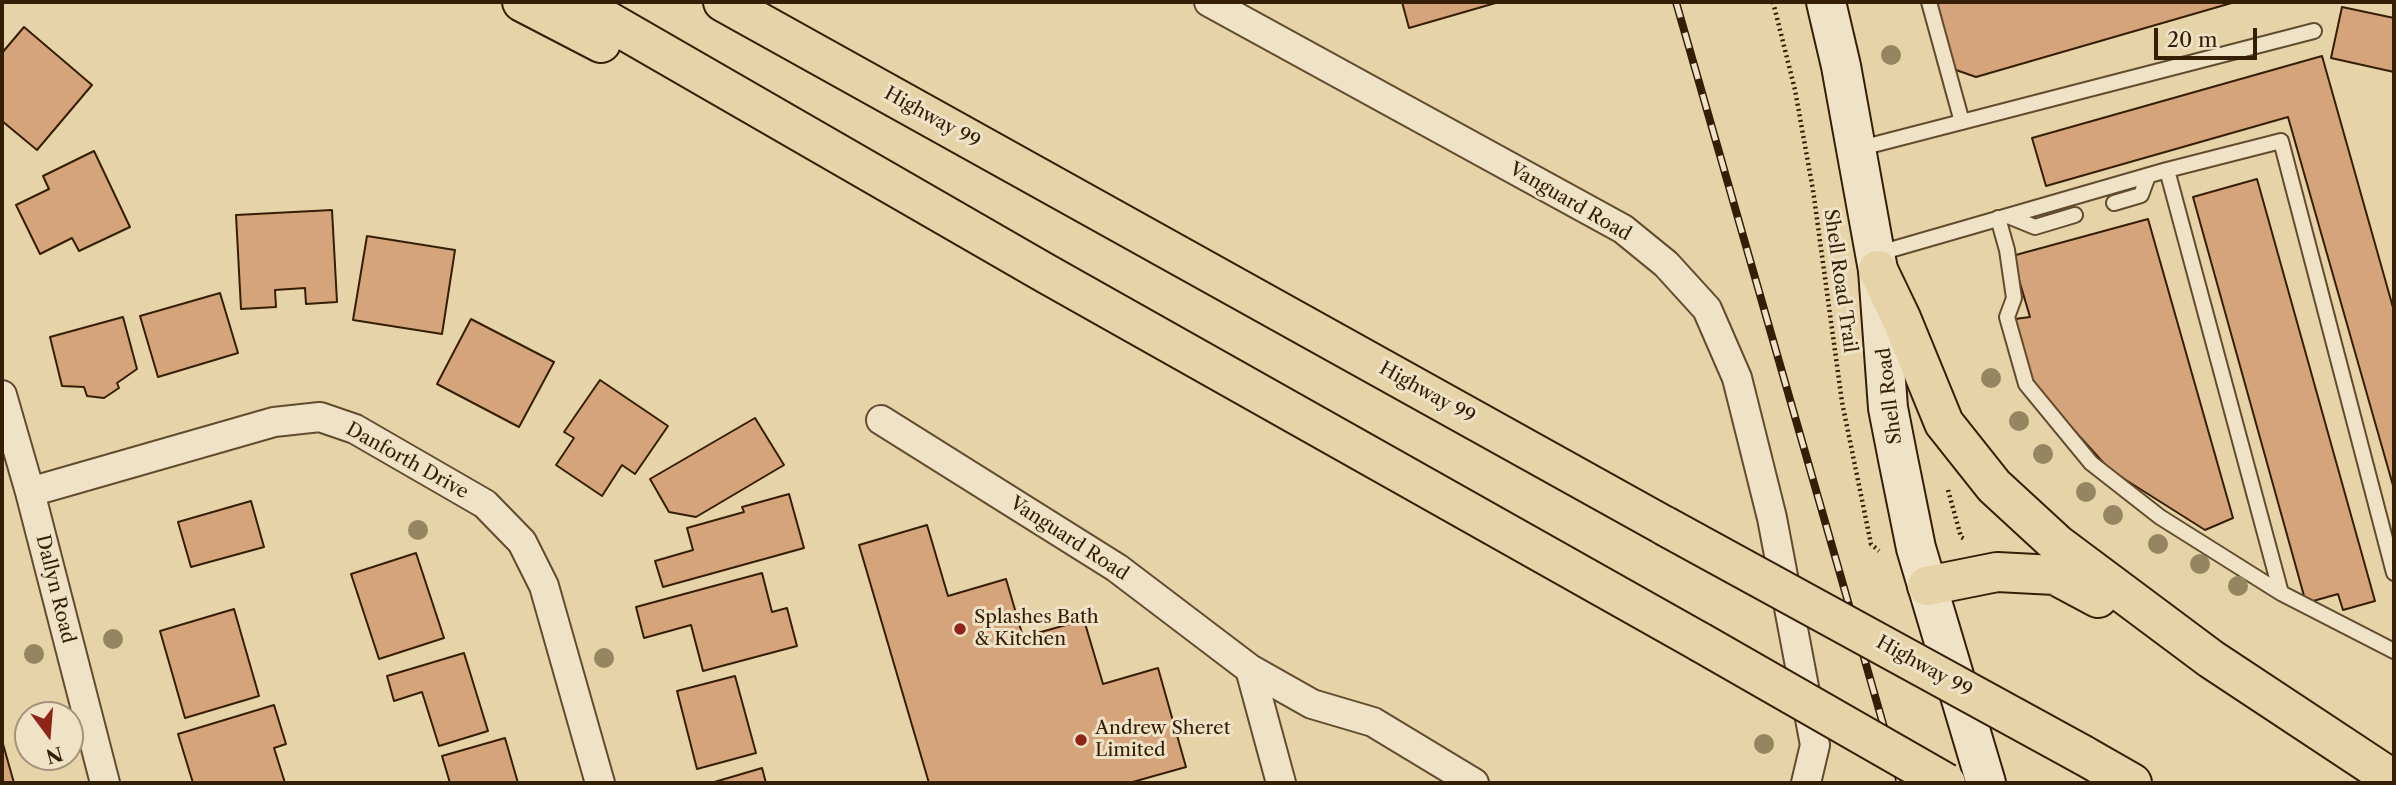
<!DOCTYPE html>
<html>
<head>
<meta charset="utf-8">
<style>
  body { margin:0 }
  #map { position:relative; width:2396px; height:785px; overflow:hidden; background:#e7d3a8; font-family:"Libre Caslon Text",serif }
  canvas { display:block }
  .frame { position:absolute; inset:0; border:4px solid #351e06; pointer-events:none }
  .north { position:absolute; left:14px; top:701px; width:70px; height:70px; box-sizing:border-box; background:#efe2c6; border:2px solid #a59479; border-radius:50%; rotate:164deg; font-size:19px; font-weight:700; line-height:28px; text-align:center; color:#351e06 }
  .north::after { content:''; display:block; margin:auto; width:24px; height:32px; background:#8f2418; clip-path:polygon(50% 0,100% 100%,50% 72%,0 100%) }
  .scale { position:absolute; left:2154px; top:28px; width:103px; height:32px; box-sizing:border-box; border:4px solid #351e06; border-top:0; padding-left:9px; font-size:21px; line-height:24px; white-space:nowrap; color:#351e06; -webkit-text-stroke:5px #efe2c6; paint-order:stroke }
</style>
</head>
<body>
<div id="map">
<canvas width="2396" height="785"></canvas>
<div class="frame"></div>
<div class="north">N</div>
<div class="scale">20 m</div>
</div>
<script>
const g = document.querySelector('canvas').getContext('2d');
g.lineJoin = 'round';
function paint(path, color) { g.fillStyle = color; g.fill(path, 'evenodd'); }
const toPath = rows => new Path2D(rows.map(r => 'M' + r).join(''));
function stroke(path, color, width, dash) { g.strokeStyle = color; g.lineWidth = width; g.lineCap = dash ? 'butt' : 'round'; g.setLineDash(dash || []); g.stroke(path); }
function label(font, color, halo, rows, align = 'center') {
  g.font = font + ' "Libre Caslon Text",serif'; g.lineWidth = 6; g.setLineDash([]); g.textBaseline = 'middle'; g.strokeStyle = halo; g.fillStyle = color; for (const [text, x, y, turn = 0] of rows) {
    g.save(); g.translate(x, y); g.rotate((+turn || 0) * Math.PI / 180); g.textAlign = isNaN(turn) ? turn : align; if (halo) g.strokeText(text, 0, 0); g.fillText(text, 0, 0); g.restore();
  }
}
const building = toPath([
  [1402,2,1499,2,1409,28,1402,2],
  [1934,2,2235,2,1976,77,1956,70,1952,63,1934,2],
  [2342,7,2394,18,2394,72,2331,58,2342,7],
  [24,27,92,85,37,150,2,121,2,53,24,27],
  [2322,56,2394,311,2394,489,2288,117,2046,186,2032,138,2322,56],
  [94,151,130,227,79,251,72,238,40,254,16,205,49,189,43,176,94,151],
  [2257,179,2375,601,2343,610,2338,594,2306,603,2193,197,2257,179],
  [332,210,337,302,306,304,305,288,275,290,276,307,241,309,236,215,332,210],
  [2148,219,2233,518,2205,530,2110,470,2033,385,2015,319,2030,317,2012,256,2148,219],
  [367,236,455,250,442,334,353,320,367,236],
  [220,293,238,353,158,377,140,316,220,293],
  [123,317,137,369,117,383,119,388,104,398,87,396,84,387,62,386,50,337,123,317],
  [471,319,554,362,519,427,437,384,471,319],
  [600,380,668,426,635,474,622,465,602,496,556,465,574,438,564,432,600,380],
  [755,418,784,465,696,517,669,512,650,479,755,418],
  [789,494,804,548,663,587,655,561,693,550,687,528,744,512,742,507,789,494],
  [251,501,264,547,191,567,178,522,251,501],
  [927,525,948,596,1006,579,1023,637,1084,620,1103,684,1158,668,1186,767,1129,783,929,783,859,545,927,525],
  [416,553,444,638,379,659,351,574,416,553],
  [762,573,772,612,787,608,797,646,703,671,691,625,644,638,636,607,762,573],
  [234,609,259,696,185,718,160,631,234,609],
  [464,653,488,731,439,746,422,692,394,701,387,676,464,653],
  [735,676,756,753,697,769,677,691,735,676],
  [274,705,286,744,274,748,285,783,193,783,178,734,274,705],
  [505,738,518,783,450,783,442,756,505,738],
  [2,744,3,744,14,783,2,783,2,744],
  [762,768,766,783,711,783,762,768]
]);
paint(building, '#d6a47a');
stroke(building, '#351e06', 2);
const lane = toPath([
  [1929,2,1962,122],
  [1857,149,2314,31],
  [2167,170,2281,593],
  [2114,203,2141,195,2148,176],
  [2008,216,2035,227,2075,215],
  [1998,218,2007,250,2014,298,2007,317,2026,384,2091,463,2160,517,2281,593,2394,651],
  [1876,254,2167,170,2281,141,2394,573]
]);
const street = toPath([
  [1209,2,1623,229,1666,264,1707,309,1737,378,1772,518,1815,745,1806,783],
  [2,395,30,492,105,783],
  [881,420,1117,568,1250,669,1312,704,1373,722,1474,783],
  [30,492,274,422,320,417,355,429,485,504,522,542,544,586,600,783],
  [1250,669,1281,783]
]);
const secondary = toPath([
  [1826,2,1841,66,1878,270,1888,408,1898,459,1916,548,1986,783]
]);
const highway = toPath([
  [522,2,601,43],
  [575,2,1045,273,1700,642],
  [723,2,1665,526],
  [1878,270,1901,318,1944,423,1994,486,2057,544,2211,659,2394,780],
  [1927,586,1997,572,2055,575,2098,598],
  [2083,755,2132,783]
]);
stroke(lane, '#624b2e', 18);
stroke(street, '#624b2e', 32);
stroke(secondary, '#351e06', 42);
stroke(highway, '#351e06', 42);
stroke(toPath([
  [1773,2,1795,90,1813,190,1842,402,1871,544,1879,551],
  [1948,490,1961,537,1966,540]
]), '#351e06', 4.5, [2, 3.5]);
stroke(lane, '#efe2c6', 14);
stroke(street, '#efe2c6', 28);
stroke(secondary, '#efe2c6', 38);
stroke(highway, '#e7d3a8', 38);
const rail = toPath([
  [1676,2,1900,783]
]);
stroke(rail, '#351e06', 8);
stroke(rail, '#efe2c6', 5, [16]);
const highwayBridge = toPath([
  [1665,526,2083,755],
  [1700,642,1946,783]
]);
stroke(highwayBridge, '#351e06', 42, []);
stroke(highwayBridge, '#e7d3a8', 38);
g.fillStyle = '#968561';
for (const [x, y] of [
  [1891,55],
  [1991,378],
  [2019,421],
  [2043,454],
  [2086,492],
  [2113,515],
  [418,530],
  [2158,544],
  [2200,564],
  [2238,586],
  [113,639],
  [34,654],
  [604,658],
  [1764,744]
]) { g.beginPath(); g.arc(x, y, 10, 0, 2 * Math.PI); g.fill(); }
for (const [x, y, r, color] of [
  [960,629,7,"#8f2418"],
  [1081,740,7,"#8f2418"]
]) { const dot = new Path2D(); dot.arc(x, y, r, 0, 2 * Math.PI); g.fillStyle = color; g.fill(dot); stroke(dot, '#efe2c6', 2.5); }
label('19px', '#351e06', '#efe2c6', [
  ["Highway 99",932,118,29],
  ["Vanguard Road",1570,202,30],
  ["Shell Road Trail",1840,281,82],
  ["Highway 99",1427,393,29],
  ["Shell Road",1890,396,-97],
  ["Danforth Drive",407,461,29],
  ["Vanguard Road",1069,539,33],
  ["Dallyn Road",55,589,76],
  ["Highway 99",1924,667,29]
]);
label('19px', '#351e06', '#efe2c6', [
  ["Splashes Bath",974,618],
  ["& Kitchen",974,640],
  ["Andrew Sheret",1095,729],
  ["Limited",1095,751]
], 'left');
</script>
</body>
</html>
